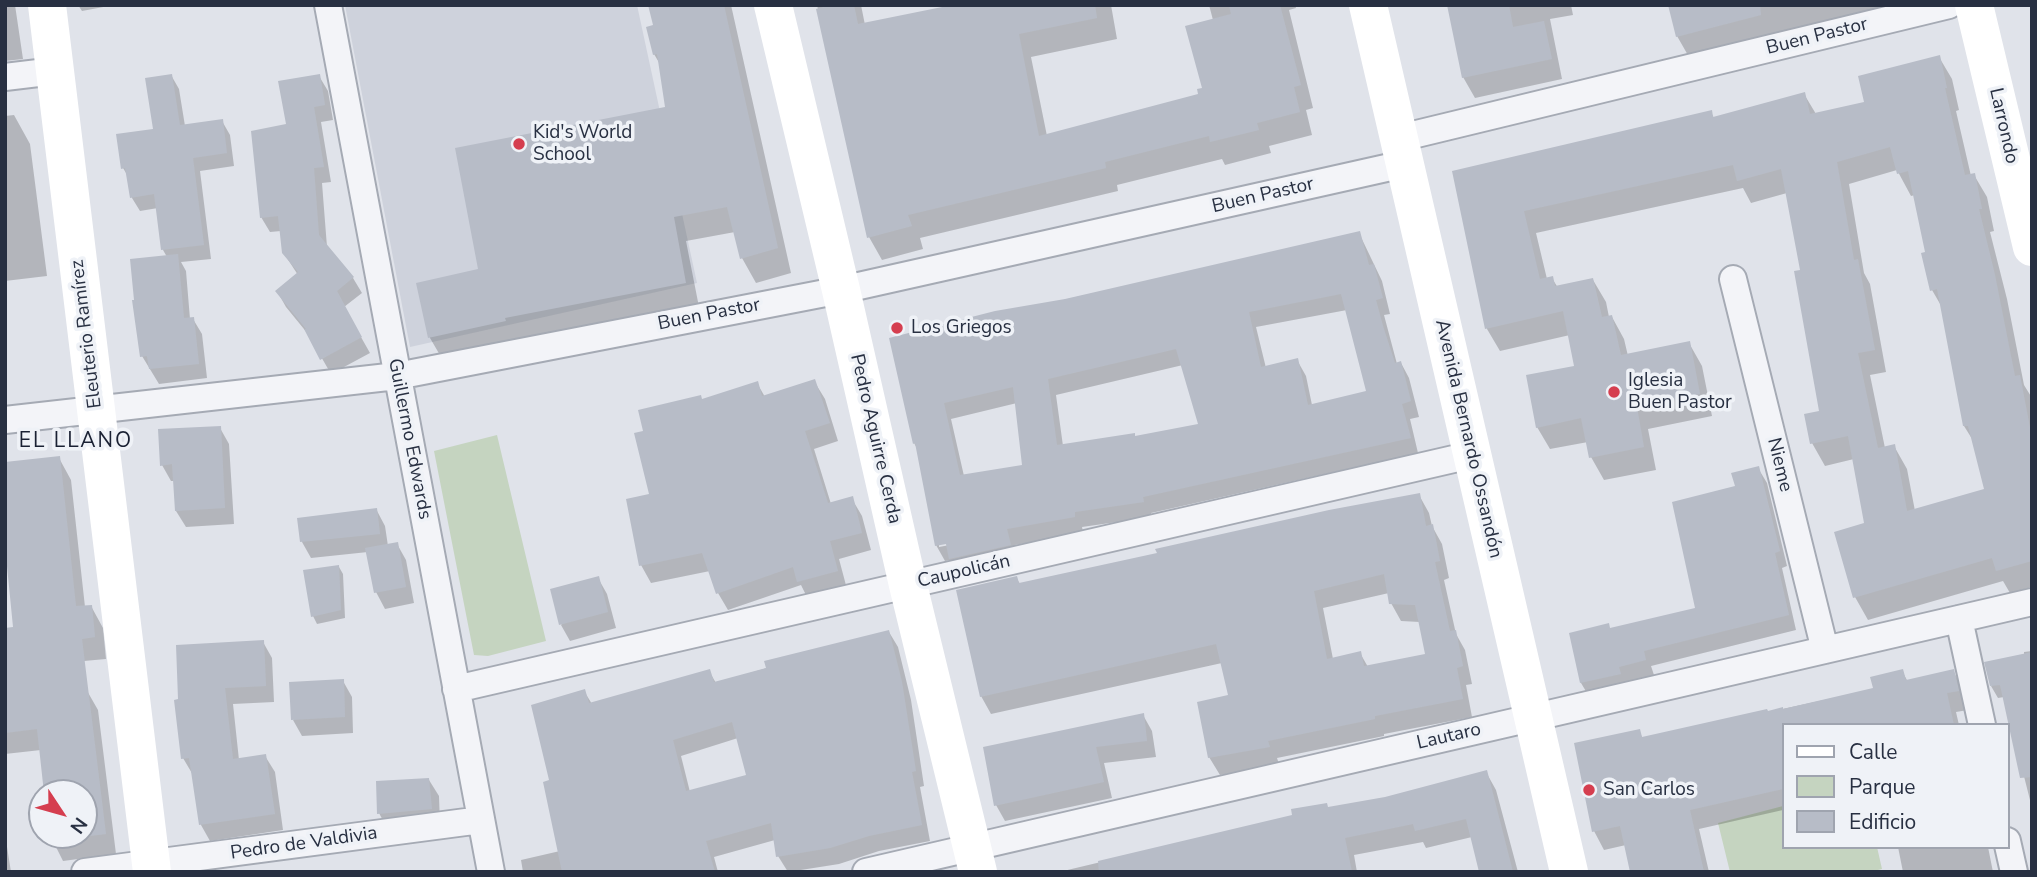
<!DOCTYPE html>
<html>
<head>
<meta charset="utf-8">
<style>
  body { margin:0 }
  #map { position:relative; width:2037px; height:877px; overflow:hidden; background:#e0e3ea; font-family:"Nunito Sans",sans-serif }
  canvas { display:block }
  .frame { position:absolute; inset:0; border:7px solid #283042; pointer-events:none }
  .legend { position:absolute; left:1782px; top:723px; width:228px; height:126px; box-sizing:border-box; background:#eff2f7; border:2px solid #9fa4af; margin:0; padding:9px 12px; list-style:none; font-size:21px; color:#283042 }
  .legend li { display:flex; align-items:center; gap:14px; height:35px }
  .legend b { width:35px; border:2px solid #9fa4af }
  .north { position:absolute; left:28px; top:779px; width:70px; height:70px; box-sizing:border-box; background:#eff2f7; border:2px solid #9fa4af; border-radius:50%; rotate:126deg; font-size:19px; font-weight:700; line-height:28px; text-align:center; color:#283042 }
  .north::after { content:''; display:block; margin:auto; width:24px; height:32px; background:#d53e4f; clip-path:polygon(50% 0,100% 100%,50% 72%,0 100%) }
</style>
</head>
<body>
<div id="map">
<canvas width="2037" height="877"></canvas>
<div class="frame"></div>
<ul class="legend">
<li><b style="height:9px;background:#fff"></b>Calle</li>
<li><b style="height:19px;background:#c5d4c0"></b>Parque</li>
<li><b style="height:19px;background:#b7bcc7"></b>Edificio</li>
</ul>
<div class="north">N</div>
</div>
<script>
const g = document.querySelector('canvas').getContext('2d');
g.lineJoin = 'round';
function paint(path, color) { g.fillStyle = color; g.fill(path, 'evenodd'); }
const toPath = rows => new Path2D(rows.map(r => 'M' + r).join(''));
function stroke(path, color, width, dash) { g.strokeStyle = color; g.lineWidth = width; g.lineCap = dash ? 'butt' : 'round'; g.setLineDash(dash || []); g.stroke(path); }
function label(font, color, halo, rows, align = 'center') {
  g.font = font + ' "Nunito Sans",sans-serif'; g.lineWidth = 7; g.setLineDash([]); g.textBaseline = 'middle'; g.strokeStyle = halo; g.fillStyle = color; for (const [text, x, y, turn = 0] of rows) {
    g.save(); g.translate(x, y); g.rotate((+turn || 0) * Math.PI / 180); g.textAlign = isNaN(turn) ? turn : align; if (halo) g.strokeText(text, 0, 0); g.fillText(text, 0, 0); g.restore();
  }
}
paint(toPath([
  [345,5,637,5,697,283,410,347]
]), '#ced2dc');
paint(toPath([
  [497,435,546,641,488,656,474,655,434,451],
  [1783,806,1783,847,1877,847,1882,869,1870,872,1730,872,1718,823]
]), '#c5d4c0');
paint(toPath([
  [5,5,15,5,23,59,5,61],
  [78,5,114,5,82,11],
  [650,5,731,5,791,273,756,283,742,258,735,232,686,241,699,307,444,362,430,338,418,284,480,271,667,108,661,66,654,54,655,27],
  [817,5,861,5,865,25,961,5,1111,5,1117,39,1031,57,1047,136,1200,95,1204,89,1213,20,1209,5,1295,5,1296,8,1289,10,1313,108,1306,110,1312,135,1269,146,1271,153,1225,165,1222,159,1117,185,1118,191,920,238,923,249,882,260,869,237],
  [1448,5,1571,5,1573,15,1550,19,1562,79,1475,98,1463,77],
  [1670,5,1910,5,1689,57,1677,36],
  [1939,57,1952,79,1959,110,1956,111,1971,176,1974,175,1987,197,1994,231,1990,232,2007,299,2024,385,2032,398,2032,587,2010,593,2003,581,1868,620,1855,597,1866,525,1854,459,1825,466,1812,443,1821,412,1802,272,1787,193,1751,203,1743,188,1536,233,1547,279,1552,278,1558,288,1593,280,1606,302,1609,317,1612,317,1624,339,1628,356,1689,343,1702,366,1712,416,1648,429,1656,470,1604,480,1591,457,1588,442,1550,449,1537,427,1576,367,1570,335,1500,351,1487,329,1454,172,1711,112,1714,118,1804,94,1816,114,1866,103],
  [1897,170,1911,196,1915,195,1927,253,1932,290,1943,309,1964,426,1974,442,1986,490,1915,511,1907,469,1894,446,1885,448,1870,375,1886,372,1870,284,1864,273,1849,184],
  [171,75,179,89,185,126,222,121,230,135,234,166,200,171,211,259,181,262,186,271,190,319,193,319,202,334,207,378,159,384,142,356,167,257,163,250,158,208,140,211,132,198,129,178,123,168,155,131],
  [319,76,328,91,333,120,321,122,331,182,322,183,327,247,353,278,362,293,344,307,370,353,331,374,308,334,286,307,277,291,298,275,283,252,281,231,270,232,261,217,288,126],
  [14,115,30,144,47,276,5,281,5,116],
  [1359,233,1382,281,1390,314,1384,315,1397,364,1401,363,1409,378,1419,417,1410,419,1418,453,1151,513,1152,517,1082,527,1083,532,1015,545,1018,561,960,574,952,560,945,561,936,545,918,450,914,443,891,339],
  [1347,310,1368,392,1312,405,1306,376,1297,360,1266,368,1256,327],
  [1183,365,1200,426,1135,438,1063,446,1056,395],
  [1017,403,1024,466,964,476,951,419],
  [939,543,955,544,939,547],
  [814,381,825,399,838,441,814,449,831,504,852,499,862,516,871,550,839,559,847,589,808,599,801,585,728,610,718,593,710,571,651,583,641,565,651,496,703,401,757,383,765,397],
  [220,428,229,444,234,524,186,527,176,511,175,481,171,481,162,465],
  [59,458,71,480,85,607,91,606,103,628,106,659,29,666],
  [1758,468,1767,483,1787,566,1782,568,1796,630,1651,666,1654,675,1627,682,1628,689,1590,698,1581,683,1571,634,1611,630,1698,609,1737,487],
  [1419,495,1429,513,1432,526,1442,544,1449,578,1444,580,1456,634,1465,650,1472,684,1466,685,1472,717,1384,734,1384,736,1277,758,1279,764,1220,775,1209,757,1230,697,1222,663,991,714,981,696,1016,578,1021,585],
  [1389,593,1391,603,1401,621,1420,622,1427,656,1368,667,1360,653,1333,659,1323,608],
  [376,509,385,526,388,546,397,544,406,560,414,603,385,609,376,592,368,552,311,558,302,542,299,519],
  [339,567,343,574,345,618,317,624,313,616],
  [598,578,607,594,616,628,570,641,561,625],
  [889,632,898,647,911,700,924,786,920,787,930,841,879,851,839,864,788,872,778,856,775,840,714,857,718,872,523,872,521,860,560,851,552,781,584,691,592,704,709,671,716,683],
  [738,738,749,776,690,792,681,756],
  [263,642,272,658,274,702,233,704,239,760,265,756,275,772,283,830,210,841,201,825,193,775,183,758,176,702],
  [2032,651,2032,808,2004,697,1998,698,1991,686,2024,655,2024,652],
  [1902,671,1908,682,1953,671,1964,690,1968,710,1956,712,1959,725,1783,725,1783,810,1699,829,1709,872,1632,872,1626,845,1604,850,1594,831,1639,731,1643,739,1875,689],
  [343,681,352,697,353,733,302,736,293,720],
  [86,689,98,710,116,854,63,861,50,835,84,835,84,793,46,793,41,750,5,754,5,700],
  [1143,715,1152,731,1156,757,1104,763,1112,798,1005,821,996,805],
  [1486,772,1496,790,1518,872,1481,872,1472,837,1426,848,1423,842,1354,855,1357,872,1059,872,1294,816,1385,799],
  [429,780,439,796,440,825,388,830,379,813,378,783],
  [5,834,11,872,5,872],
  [1898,847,1988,847,1993,872,1903,872]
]), '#0003');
paint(toPath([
  [648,5,724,5,778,248,740,259,727,207,674,217,686,283,505,318,506,321,428,338,416,283,478,269,455,148,665,107,657,54,653,55,646,27,653,25],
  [831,5,854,5,858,24,952,5,1095,5,1097,18,1019,34,1039,136,1198,94,1197,89,1202,88,1185,26,1231,14,1229,5,1280,5,1301,85,1294,87,1300,112,1257,123,1259,130,1210,142,1209,136,1105,162,1106,168,908,215,912,226,867,238,816,9],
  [1447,5,1509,5,1513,27,1544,21,1552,59,1462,78],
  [1668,5,1760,5,1761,15,1676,37],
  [1940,55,1947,88,1945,88,1965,175,1975,173,1982,209,1979,209,1995,275,2015,376,2020,375,2032,438,2032,561,1996,571,1992,558,1853,598,1834,532,1864,523,1848,436,1810,444,1804,414,1819,411,1794,271,1800,270,1781,169,1737,181,1733,165,1524,211,1540,279,1553,276,1555,286,1593,278,1602,317,1612,315,1621,355,1690,341,1700,394,1637,407,1644,447,1589,458,1581,418,1536,428,1526,375,1574,366,1563,311,1485,329,1452,171,1712,110,1713,117,1805,92,1810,114,1864,102,1858,76],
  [1890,147,1897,174,1908,171,1925,252,1921,253,1930,291,1937,289,1963,426,1968,426,1984,489,1907,511,1895,444,1878,448,1858,353,1875,350,1858,259,1854,260,1837,162],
  [172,74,180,125,223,119,227,153,193,158,204,245,161,250,154,194,130,198,125,168,121,169,116,134,153,129,145,78],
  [320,74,325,105,314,107,324,167,314,168,319,235,354,277,337,291,362,337,320,360,304,329,306,329,275,291,298,272,282,253,278,216,260,218,251,131,286,124,278,81],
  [1360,231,1369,265,1374,264,1383,298,1376,300,1383,326,1395,363,1401,361,1411,401,1402,404,1411,438,1143,497,1144,502,1075,512,1075,517,1007,529,1011,545,949,559,946,544,935,546,915,443,913,444,889,338,995,311,1065,299],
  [1341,294,1366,391,1308,405,1298,358,1261,367,1249,312],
  [1176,349,1198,424,1135,436,1135,433,1057,445,1048,379],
  [1013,387,1022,465,960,475,944,403],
  [178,254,184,318,194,317,199,364,149,369,147,356,140,357,132,300,134,300,130,259],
  [815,379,830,423,805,431,828,503,853,496,862,533,830,541,838,571,797,582,793,567,716,594,702,553,639,566,626,499,649,494,634,433,643,431,638,410,701,395,702,399,758,381,762,396],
  [221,426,225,508,175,511,172,464,160,466,158,429],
  [60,456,76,606,92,605,95,637,82,639,106,834,49,841,49,835,84,835,84,793,44,793,37,729,5,733,5,628,13,627,5,546,5,462],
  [1759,466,1780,551,1775,553,1789,615,1644,651,1646,660,1619,667,1621,674,1580,683,1569,633,1609,623,1610,628,1695,608,1672,502,1735,486,1731,473],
  [1420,493,1426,526,1433,524,1440,561,1435,562,1450,631,1456,630,1463,666,1457,668,1463,699,1375,716,1375,719,1268,741,1270,747,1208,758,1197,702,1228,695,1216,644,980,697,956,590,1017,576,1019,583,1157,553,1155,549,1329,510],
  [1384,574,1389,604,1415,605,1425,654,1364,666,1361,651,1327,659,1314,591],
  [377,508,380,534,300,542,297,518],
  [398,542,406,587,374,593,365,548],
  [339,565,341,610,311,617,303,570],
  [599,576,608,612,559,625,550,589],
  [889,630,902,682,916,771,912,772,922,825,869,836,830,848,776,857,771,823,706,841,715,872,562,872,543,782,549,780,531,705,585,689,589,703,710,669,714,682,766,668,764,661],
  [732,722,746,775,686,791,673,740],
  [264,640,266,686,225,688,233,759,266,754,275,814,199,825,189,758,181,759,174,700,178,699,176,645],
  [2032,652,2032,777,2020,778,2000,685,1990,686,1984,662],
  [1903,669,1906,680,1954,669,1959,691,1947,693,1954,725,1783,725,1783,789,1690,810,1704,872,1630,872,1620,826,1592,832,1574,743,1640,729,1642,737,1767,709,1768,711,1783,707,1783,709,1873,688,1870,677],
  [344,679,345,717,291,720,289,682],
  [1144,713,1147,741,1096,747,1104,782,994,806,983,747],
  [1487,770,1513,872,1479,872,1466,819,1415,831,1413,824,1345,838,1352,872,1099,872,1098,861,1292,815,1291,809,1327,803,1328,807,1385,797],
  [429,778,432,809,377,814,376,781]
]), '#b7bcc7');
const street = toPath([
  [328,5,491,872],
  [5,77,55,71],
  [1400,138,1949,5],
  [1733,279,1825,650],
  [5,420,397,376,841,290,1404,164],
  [1959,619,1982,725],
  [456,689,1471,455],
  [2007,841,2014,872],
  [85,872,481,820],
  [866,872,2032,602]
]);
stroke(street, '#a5aab4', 30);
stroke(street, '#f3f4f8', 26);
stroke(toPath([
  [47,5,152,872],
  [773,5,841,290,908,585,978,872],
  [1368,5,1569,872],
  [1974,5,2032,247]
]), '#fff', 38);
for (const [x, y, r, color] of [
  [519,144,7,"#d53e4f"],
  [897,328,7,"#d53e4f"],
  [1614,392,7,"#d53e4f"],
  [1589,790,7,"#d53e4f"]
]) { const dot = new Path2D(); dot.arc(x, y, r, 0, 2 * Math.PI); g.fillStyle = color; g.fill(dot); stroke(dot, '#eff2f7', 2.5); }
label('19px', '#283042', '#eff2f7', [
  ["Buen Pastor",1817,37,-14],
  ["Larrondo",2003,126,77],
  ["Buen Pastor",1263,196,-13],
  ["Buen Pastor",709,315,-11],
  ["Eleuterio Ramírez",87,334,-97],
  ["Guillermo Edwards",409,439,79],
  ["Pedro Aguirre Cerda",875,439,77],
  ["Avenida Bernardo Ossandón",1468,439,77],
  ["Nieme",1779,465,76],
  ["Caupolicán",964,572,-13],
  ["Lautaro",1449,737,-13],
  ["Pedro de Valdivia",304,844,-8]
]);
label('19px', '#283042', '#eff2f7', [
  ["Kid's World",533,133],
  ["School",533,155],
  ["Los Griegos",911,328],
  ["Iglesia",1628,381],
  ["Buen Pastor",1628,403],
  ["San Carlos",1603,790]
], 'left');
g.letterSpacing = '2px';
label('21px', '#1a2133', '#eff2f7', [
  ["EL LLANO",76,442]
]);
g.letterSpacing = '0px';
</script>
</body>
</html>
